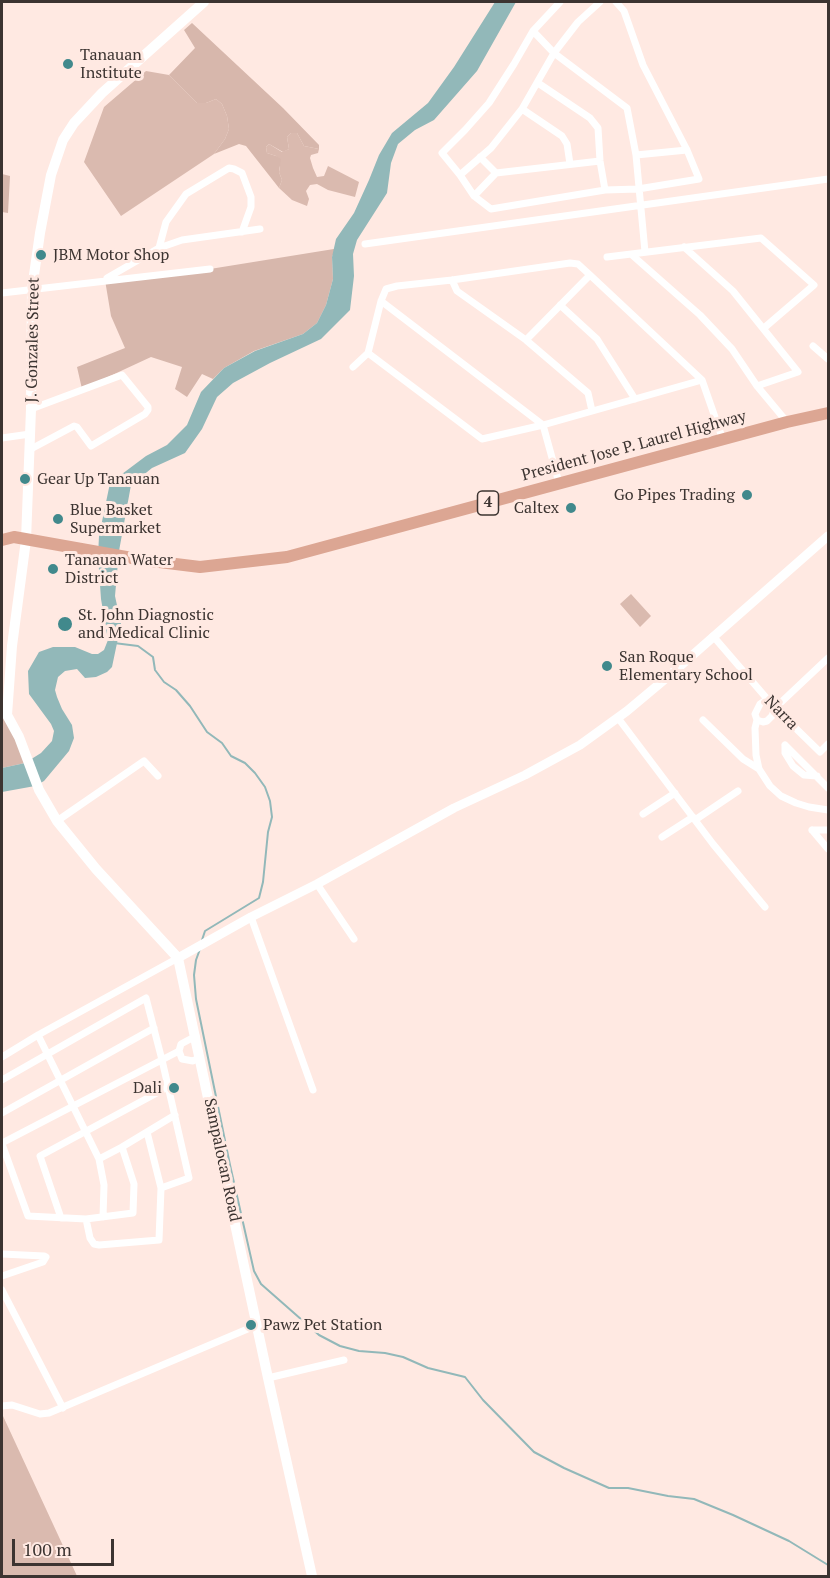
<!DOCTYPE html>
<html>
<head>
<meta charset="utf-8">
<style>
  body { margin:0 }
  #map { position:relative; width:830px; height:1578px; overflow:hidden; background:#ffe9e2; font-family:"PT Serif",serif }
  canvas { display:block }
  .frame { position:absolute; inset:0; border:3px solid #3c3431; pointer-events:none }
  .scale { position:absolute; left:12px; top:1539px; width:102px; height:27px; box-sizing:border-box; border:3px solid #3c3431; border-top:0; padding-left:8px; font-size:18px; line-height:21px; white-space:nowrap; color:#3c3431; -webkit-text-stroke:4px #ffe9e2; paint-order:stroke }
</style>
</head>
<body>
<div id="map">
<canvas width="830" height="1578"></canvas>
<div class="frame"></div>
<div class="scale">100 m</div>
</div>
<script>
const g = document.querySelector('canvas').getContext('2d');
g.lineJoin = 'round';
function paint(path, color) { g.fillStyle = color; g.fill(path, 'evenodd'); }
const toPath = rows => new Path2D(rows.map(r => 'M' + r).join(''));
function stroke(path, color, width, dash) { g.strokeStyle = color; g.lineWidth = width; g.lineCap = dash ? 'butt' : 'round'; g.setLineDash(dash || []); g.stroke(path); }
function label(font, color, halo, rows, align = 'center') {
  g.font = font + ' "PT Serif",serif'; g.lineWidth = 6; g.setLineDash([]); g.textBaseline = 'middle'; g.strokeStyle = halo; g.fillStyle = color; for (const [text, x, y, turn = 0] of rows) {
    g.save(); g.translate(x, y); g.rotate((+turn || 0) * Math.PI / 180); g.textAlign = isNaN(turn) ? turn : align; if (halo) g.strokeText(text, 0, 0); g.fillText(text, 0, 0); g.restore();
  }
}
paint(toPath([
  [146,71,169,75,197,103,206,103,216,99,222,104,227,116,229,129,225,139,214,154,121,216,84,162,104,107],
  [291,133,297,133,304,146,319,149,318,153,311,155,310,158,313,168,317,177,324,176,328,166,359,182,355,197,328,190,317,184,310,185,306,191,309,199,307,206,292,200,279,188,282,180,279,172,280,167,276,156,267,153,266,147,269,144,282,152,289,149,287,137],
  [631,594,651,616,640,627,620,604],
  [3,1416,77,1576,2,1576]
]), '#dabaaf');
paint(toPath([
  [192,23,283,108,319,145,319,149,304,146,297,133,291,133,287,137,289,149,283,152,269,144,266,147,267,153,276,156,281,159,279,172,282,180,279,188,246,146,239,144,214,154,225,139,229,129,227,116,222,104,216,99,206,103,197,103,169,75,195,48,184,30],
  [2,174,10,176,8,213,2,212],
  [340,248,332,256,333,279,326,305,317,323,303,334,254,351,224,368,213,379,202,374,187,397,175,389,182,367,151,357,82,389,77,367,125,348,111,316,105,280,210,269],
  [2,715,7,715,25,763,2,768]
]), '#d7b7ac');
paint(toPath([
  [495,2,516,2,477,71,434,120,415,130,398,144,391,163,387,193,357,240,353,254,354,276,350,310,321,339,270,363,233,383,217,397,202,429,185,453,152,468,131,485,119,551,115,596,121,624,112,667,107,672,96,677,85,678,77,669,65,671,58,677,55,690,57,697,62,709,72,725,74,738,69,751,44,781,35,786,2,792,2,768,25,763,41,753,52,741,54,731,51,724,29,694,28,671,39,652,53,647,75,647,92,654,98,654,104,650,108,640,101,599,98,556,99,536,110,483,146,456,167,445,187,425,201,392,224,368,255,351,303,334,317,323,326,305,333,279,332,257,336,239,354,213,369,180,379,155,392,133,428,103,454,67]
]), '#92b8b9');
stroke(toPath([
  [114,643,138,646,153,657,155,670,164,682,176,690,190,706,207,732,222,743,231,756,245,763,255,773,265,787,270,801,272,817,268,832,263,882,259,898,205,931,202,940],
  [200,949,196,960,194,975,196,999,230,1165,254,1271,261,1284,319,1335,340,1346,359,1351,385,1353,403,1357,428,1368,465,1377,483,1400,534,1452,564,1468,609,1488,628,1488,668,1496,694,1499,733,1515,789,1541,828,1565]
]), '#92b8b9', 2);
stroke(toPath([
  [560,2,533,31,514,64,489,103,465,130,442,153,460,175,474,196,491,209,605,190,638,189,699,179,687,150,643,65,624,11,616,2],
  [533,31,554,53,627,108,636,155,645,252],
  [538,83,590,118,598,128,600,161,605,190],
  [522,109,562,136,567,144,570,164],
  [636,155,687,150],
  [480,157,496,173],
  [460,175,491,148,522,109,554,53,578,22,600,2],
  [474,196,496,173,600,161],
  [365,244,828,179],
  [684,247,733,291,798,372,757,386],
  [159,248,166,222,186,194,229,168,234,169,242,173,251,197,251,207,242,232],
  [632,255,700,315,732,349,757,386,787,422],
  [607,257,761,238,814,285,764,328],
  [107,278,159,248,182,240,260,229],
  [452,280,457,291,526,340,588,393,592,411],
  [2,293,210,269],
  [381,301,386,289,397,286,452,280,570,263,578,264,590,275],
  [560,305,597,339,635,399],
  [526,340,590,275,702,380,723,440],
  [813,346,828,359],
  [353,367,368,353],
  [2,438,30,434],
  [29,450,74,426,77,427,91,446,145,414,148,410,148,407,122,375,31,409],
  [559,483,543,425,381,301,368,353,482,439,543,425,702,380],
  [713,636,775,708,820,752,828,744],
  [767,699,760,704,755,714,757,720,763,722,767,721,772,716,775,708,828,658],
  [618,718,713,844,765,907],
  [703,720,743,759,759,769],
  [757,720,755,728,756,755,759,769,770,786,781,796,796,803,809,807,828,810],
  [785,745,828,788],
  [785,745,785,753,793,766,804,775,817,776],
  [643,814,675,793],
  [695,820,738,791],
  [57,821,144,761,158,776],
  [812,830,828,849],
  [812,830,828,830],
  [662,837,693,817],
  [317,884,354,939],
  [251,917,313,1090],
  [38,1035,99,1159,104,1185,103,1217],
  [196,1036,181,1044,179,1051,182,1059,193,1061,200,1057],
  [2,1057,38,1035,178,958],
  [2,1080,146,998,162,1060,189,1178,161,1188],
  [2,1113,154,1028],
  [2,1143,179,1051],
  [2,1144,28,1216,86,1219,133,1213,134,1184,122,1147],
  [99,1159,122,1147,175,1115],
  [61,1218,40,1156,168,1087],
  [86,1219,90,1238,94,1244,99,1245,159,1240,161,1188,147,1132],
  [2,1254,44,1256,46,1257,43,1262,2,1276],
  [2,1290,63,1408],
  [268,1378,344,1360],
  [2,1406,12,1405,40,1414,49,1413,257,1325]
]), '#fff', 7);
stroke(toPath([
  [178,958,251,917,317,884,454,808,525,775,580,745,627,711,670,675,828,536]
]), '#fff', 9);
stroke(toPath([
  [204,2,102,93,74,123,63,140,51,175,40,233,32,289,31,409,26,540,12,646,7,715,19,737,39,790,57,821,96,869,178,958,268,1378,312,1576]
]), '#fff', 10);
stroke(toPath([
  [2,540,14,537,143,560,200,567,287,557,787,422,828,413]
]), '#dca693', 12);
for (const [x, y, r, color] of [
  [68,64,6,"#41898c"],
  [41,255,6,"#41898c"],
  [25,479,6,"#41898c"],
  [747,495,6,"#41898c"],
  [571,508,6,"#41898c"],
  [58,519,6,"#41898c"],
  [53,569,6,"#41898c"],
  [65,624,8,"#41898c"],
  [607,666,6,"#41898c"],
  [174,1088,6,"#41898c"],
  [251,1325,6,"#41898c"]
]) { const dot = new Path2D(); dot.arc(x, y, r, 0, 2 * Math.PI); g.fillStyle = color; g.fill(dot); stroke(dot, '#ffe9e2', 2); }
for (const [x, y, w] of [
  [488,503,21]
]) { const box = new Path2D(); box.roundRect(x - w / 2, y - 12, w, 24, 4.5); g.fillStyle = '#ffe9e2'; g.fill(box); stroke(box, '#3c3431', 1.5); }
label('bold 15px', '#3c3431', null, [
  ["4",488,503]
]);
label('16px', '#3c3431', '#ffe9e2', [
  ["Tanauan",80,55],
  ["Institute",80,73],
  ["JBM Motor Shop",53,255],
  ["Gear Up Tanauan",37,479],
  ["Go Pipes Trading",735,495,"right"],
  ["Caltex",559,508,"right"],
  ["Blue Basket",70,510],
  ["Supermarket",70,528],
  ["Tanauan Water",65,560],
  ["District",65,578],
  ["St. John Diagnostic",78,615],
  ["and Medical Clinic",78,633],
  ["San Roque",619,657],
  ["Elementary School",619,675],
  ["Dali",162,1088,"right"],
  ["Pawz Pet Station",263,1325]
], 'left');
label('16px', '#3c3431', '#ffe9e2', [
  ["J. Gonzales Street",33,340,-89],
  ["President Jose P. Laurel Highway",634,446,-15],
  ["Narra",781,713,46],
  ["Sampalocan Road",222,1160,78]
]);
</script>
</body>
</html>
